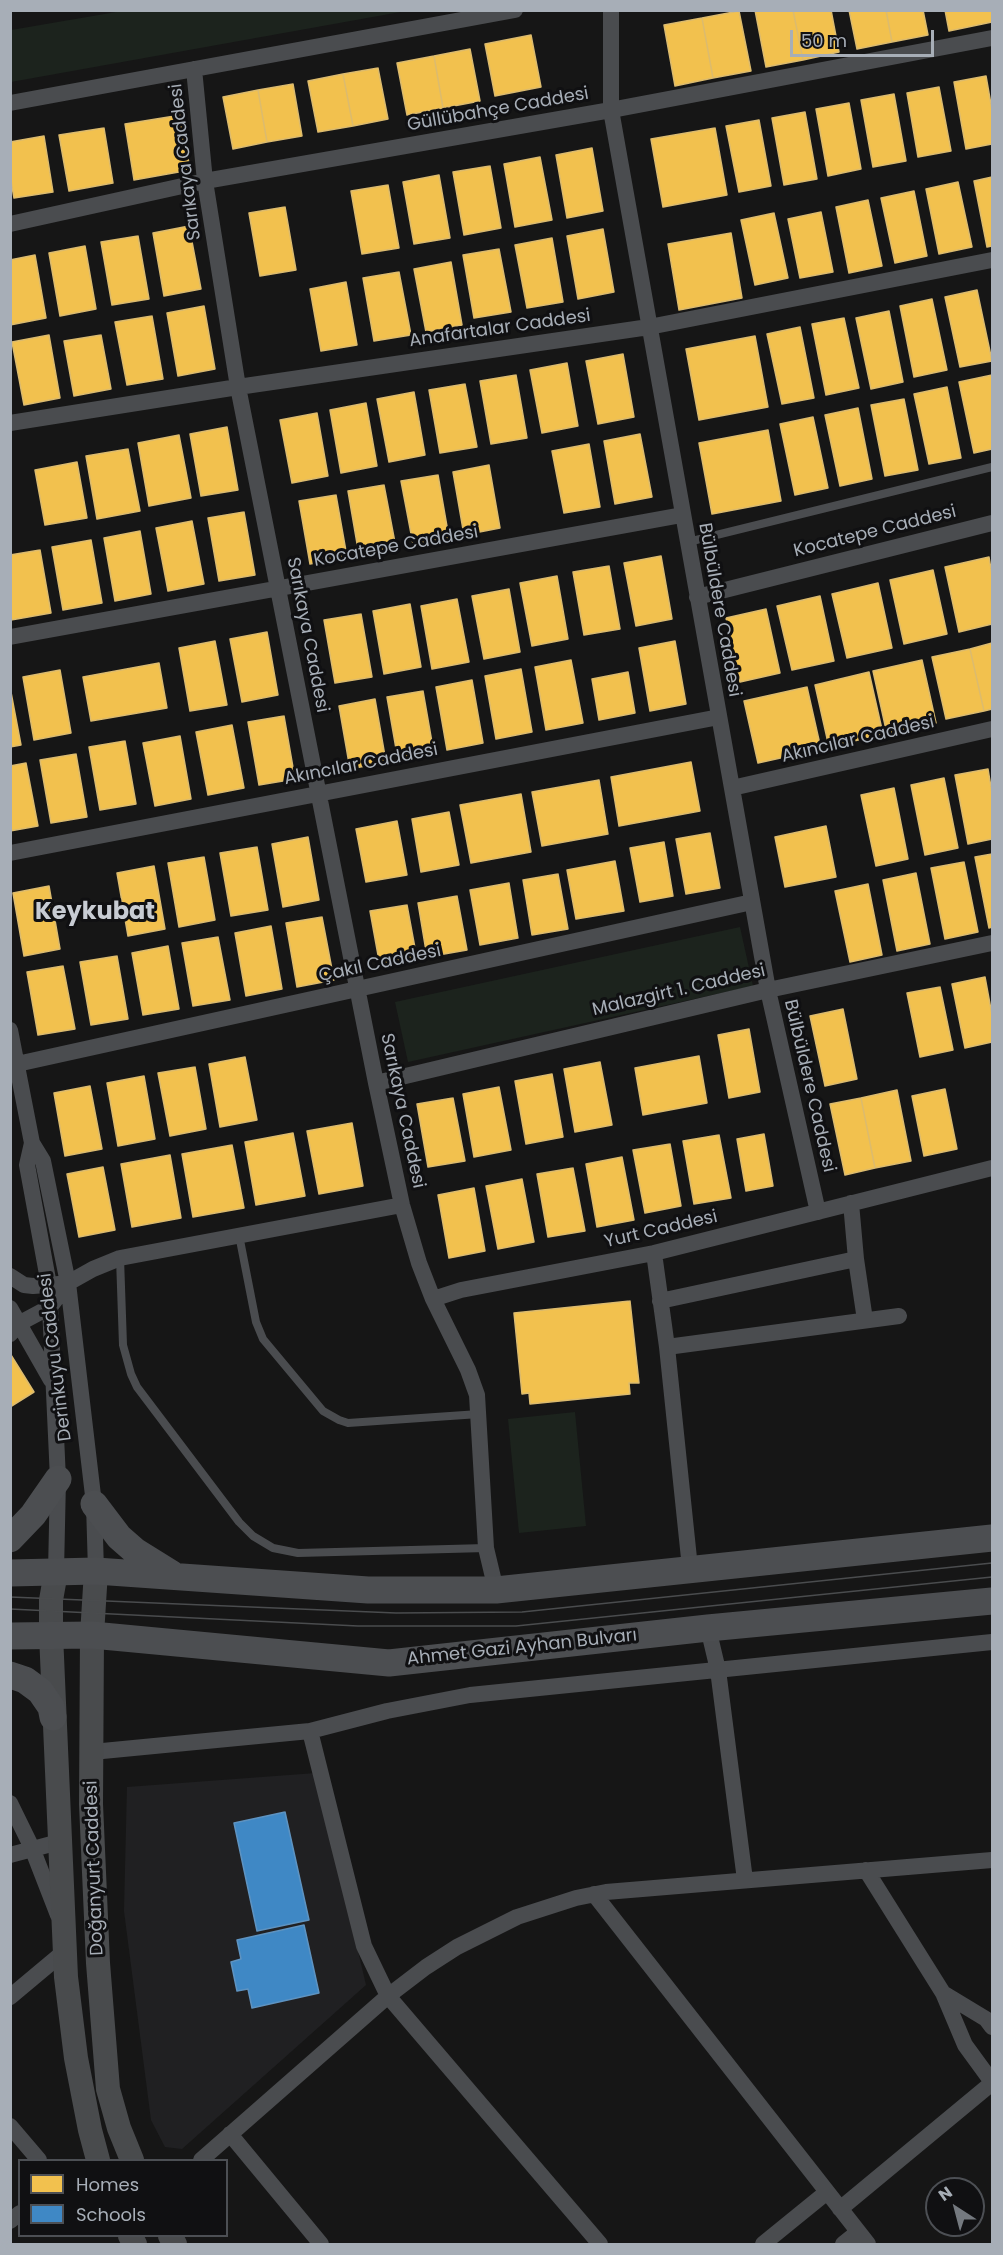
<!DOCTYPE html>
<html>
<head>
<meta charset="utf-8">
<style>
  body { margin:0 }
  #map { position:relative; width:1003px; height:2255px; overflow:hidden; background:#161616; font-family:Poppins,sans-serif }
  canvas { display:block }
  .frame { position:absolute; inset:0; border:12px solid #a7aeb7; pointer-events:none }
  .legend { position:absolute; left:18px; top:2159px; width:210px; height:78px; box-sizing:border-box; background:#101012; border:2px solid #4c4f54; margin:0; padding:8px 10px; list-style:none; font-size:18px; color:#a7aeb7 }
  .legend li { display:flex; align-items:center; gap:12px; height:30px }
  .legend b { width:30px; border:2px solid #4c4f54 }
  .north { position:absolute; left:925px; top:2177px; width:60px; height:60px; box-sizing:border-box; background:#101012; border:2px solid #4c4f54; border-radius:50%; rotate:324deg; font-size:16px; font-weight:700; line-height:24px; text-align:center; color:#a7aeb7 }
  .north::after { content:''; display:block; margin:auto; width:21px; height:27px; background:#74797f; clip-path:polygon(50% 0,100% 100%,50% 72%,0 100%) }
  .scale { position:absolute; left:790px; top:30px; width:144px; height:27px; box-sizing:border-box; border:3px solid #a7aeb7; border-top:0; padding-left:8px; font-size:18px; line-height:21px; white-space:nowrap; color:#a7aeb7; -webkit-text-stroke:4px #101012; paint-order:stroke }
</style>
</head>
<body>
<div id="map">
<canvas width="1003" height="2255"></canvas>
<div class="frame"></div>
<ul class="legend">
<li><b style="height:16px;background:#f2c14e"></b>Homes</li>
<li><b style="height:16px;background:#3f88c5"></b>Schools</li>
</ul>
<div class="north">N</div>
<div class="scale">50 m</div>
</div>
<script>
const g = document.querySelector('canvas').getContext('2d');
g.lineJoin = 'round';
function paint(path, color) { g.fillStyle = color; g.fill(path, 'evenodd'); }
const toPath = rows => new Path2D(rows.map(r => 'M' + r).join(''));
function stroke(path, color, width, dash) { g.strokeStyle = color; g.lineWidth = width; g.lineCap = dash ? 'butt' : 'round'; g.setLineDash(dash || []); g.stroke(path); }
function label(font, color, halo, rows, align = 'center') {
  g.font = font + ' Poppins,sans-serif'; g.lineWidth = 6; g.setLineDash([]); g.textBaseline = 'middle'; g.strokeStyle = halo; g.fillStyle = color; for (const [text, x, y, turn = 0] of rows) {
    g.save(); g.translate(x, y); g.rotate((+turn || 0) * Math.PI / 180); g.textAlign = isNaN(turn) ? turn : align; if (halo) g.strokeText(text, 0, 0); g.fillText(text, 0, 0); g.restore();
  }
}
paint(toPath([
  [316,1773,366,1985,182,2149,165,2147,151,2120,124,1911,127,1787]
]), '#202022');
paint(toPath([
  [128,10,406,10,406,11,11,82,11,30],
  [740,927,753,986,408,1062,395,1002],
  [575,1412,586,1526,519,1533,508,1419]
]), '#1c231d');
const homes = toPath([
  [755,10,793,10,803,60,766,67,755,10],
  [793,10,831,10,839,52,803,60,793,10],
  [849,10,886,10,892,42,857,49,849,10],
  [886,10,923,10,928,35,892,42,886,10],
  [945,10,992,10,992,22,949,31,945,10],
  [739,11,751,71,713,78,702,18,739,11],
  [702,18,713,78,675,86,664,25,702,18],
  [531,35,541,87,495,96,485,44,531,35],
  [470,49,480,101,443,108,434,56,470,49],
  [434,56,443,108,407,115,397,63,434,56],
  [378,68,388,119,353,126,343,74,378,68],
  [343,74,353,126,318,132,308,81,343,74],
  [986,76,992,110,992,144,966,149,954,82,986,76],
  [293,84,302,136,267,142,258,90,293,84],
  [939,87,951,151,918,157,907,93,939,87],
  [258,90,267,142,233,149,223,97,258,90],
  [894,94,906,161,873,167,861,100,894,94],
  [849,103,861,169,828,176,816,109,849,103],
  [805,112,817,179,784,185,772,118,805,112],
  [181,115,190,170,134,180,125,124,181,115],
  [759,120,771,186,739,192,726,126,759,120],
  [104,128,113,183,69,191,59,135,104,128],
  [715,128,727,195,663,207,651,139,715,128],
  [44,136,53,192,14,198,10,175,10,142,44,136],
  [592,148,603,211,567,218,556,155,592,148],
  [540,157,552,220,515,227,504,164,540,157],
  [490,166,501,228,464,235,453,172,490,166],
  [439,175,450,238,414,244,403,182,439,175],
  [992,177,992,246,987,247,974,181,992,177],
  [958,182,972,247,939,254,926,189,958,182],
  [388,185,399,248,362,254,351,191,388,185],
  [914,191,927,256,895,263,881,198,914,191],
  [868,200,882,266,849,273,836,207,868,200],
  [285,207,296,270,260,276,249,213,285,207],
  [821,212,833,272,800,278,788,219,821,212],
  [774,213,788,278,755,285,741,220,774,213],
  [189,226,201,289,164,296,153,233,189,226],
  [603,229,614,292,578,299,567,236,603,229],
  [731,233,742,298,679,310,668,244,731,233],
  [138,236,149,299,112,305,101,242,138,236],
  [552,238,563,302,527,308,515,245,552,238],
  [85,246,96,309,60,316,49,253,85,246],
  [499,249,511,312,474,318,463,255,499,249],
  [35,255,46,318,10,325,10,260,35,255],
  [451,262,462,325,426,332,414,269,451,262],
  [399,272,411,335,374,341,363,278,399,272],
  [346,282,357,345,321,351,310,289,346,282],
  [977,290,992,361,960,367,945,297,977,290],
  [932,299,947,370,914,377,900,306,932,299],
  [204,306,215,369,178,376,167,313,204,306],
  [889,311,903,382,871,389,856,318,889,311],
  [152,316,163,379,127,385,115,322,152,316],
  [844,318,859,388,826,395,812,324,844,318],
  [800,327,814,398,782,404,767,334,800,327],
  [49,335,60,398,24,405,12,342,49,335],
  [101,335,111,389,74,396,64,341,101,335],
  [755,336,768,407,699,420,686,349,755,336],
  [623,354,634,417,598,424,586,361,623,354],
  [567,363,578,426,542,433,530,370,567,363],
  [516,375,527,438,491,444,480,381,516,375],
  [992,375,992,449,974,453,959,382,992,375],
  [465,384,477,447,440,453,429,390,465,384],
  [947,387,961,458,929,464,914,394,947,387],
  [414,392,425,455,389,462,377,399,414,392],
  [904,399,918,470,885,476,871,405,904,399],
  [366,403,377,466,341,473,330,410,366,403],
  [858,408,872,479,840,486,825,415,858,408],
  [317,413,328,476,292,483,280,420,317,413],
  [813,417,828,488,795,495,780,424,813,417],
  [227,427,238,490,201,496,190,434,227,427],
  [768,430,781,501,712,514,699,443,768,430],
  [640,434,652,497,615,504,604,441,640,434],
  [179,435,191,498,149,506,138,443,179,435],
  [589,444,600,507,564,513,552,451,589,444],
  [128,449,140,511,97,519,86,456,128,449],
  [77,462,87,518,45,525,35,470,77,462],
  [489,465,500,528,464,535,453,472,489,465],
  [438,475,449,538,413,544,401,481,438,475],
  [384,485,396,548,359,555,348,491,384,485],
  [336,495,347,557,310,564,299,501,336,495],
  [244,512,255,575,219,581,208,518,244,512],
  [192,521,204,584,168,591,156,528,192,521],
  [140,531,151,594,115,601,104,538,140,531],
  [91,540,102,603,63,610,52,547,91,540],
  [40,550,51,613,11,620,10,555,40,550],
  [661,556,672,619,636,626,624,563,661,556],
  [989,557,992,575,992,624,959,632,945,567,989,557],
  [609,566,620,629,584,635,573,572,609,566],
  [933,570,947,634,904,644,890,580,933,570],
  [557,576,568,639,532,646,520,583,557,576],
  [878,583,892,648,847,658,832,594,878,583],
  [509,589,520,652,484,659,472,596,509,589],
  [820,596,834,661,792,670,777,606,820,596],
  [457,599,469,662,432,669,421,606,457,599],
  [410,604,421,667,384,674,373,611,410,604],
  [766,609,780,673,740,682,726,618,766,609],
  [361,614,372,677,335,683,324,620,361,614],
  [267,632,278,695,242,702,230,639,267,632],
  [215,641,227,705,190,711,179,648,215,641],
  [675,641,686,704,650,711,639,648,675,641],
  [992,643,992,709,984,711,970,649,992,643],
  [970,649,984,711,946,719,932,657,970,649],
  [571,660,583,723,546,730,535,667,571,660],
  [922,660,936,723,887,734,873,671,922,660],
  [159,663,167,708,91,721,83,677,159,663],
  [521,669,532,732,496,739,485,676,521,669],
  [60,670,71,733,34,740,23,677,60,670],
  [628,672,635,713,599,720,592,679,628,672],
  [869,672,883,734,829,747,815,685,869,672],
  [472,680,483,743,447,750,436,687,472,680],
  [10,687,21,745,10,747,10,687],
  [807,687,821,749,758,763,744,701,807,687],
  [423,691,434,754,398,760,387,697,423,691],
  [375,699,386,762,350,769,339,706,375,699],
  [284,716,295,779,259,785,248,722,284,716],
  [232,725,244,788,208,795,196,732,232,725],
  [180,736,191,799,155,806,143,743,180,736],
  [125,741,136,804,100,810,89,747,125,741],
  [76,754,87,817,51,823,40,760,76,754],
  [691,762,700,811,619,826,611,777,691,762],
  [26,763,38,826,10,831,10,766,26,763],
  [988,769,992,793,992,839,968,844,955,775,988,769],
  [944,778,958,848,925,855,911,785,944,778],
  [599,780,608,834,542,846,532,792,599,780],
  [894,788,908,859,876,866,861,795,894,788],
  [521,794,531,852,471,863,460,805,521,794],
  [449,812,459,865,421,872,412,819,449,812],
  [397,821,407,875,366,882,356,829,397,821],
  [826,826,836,877,785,887,775,837,826,826],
  [710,833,720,888,686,894,676,839,710,833],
  [308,837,319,900,283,907,272,844,308,837],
  [664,842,673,896,640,902,630,848,664,842],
  [257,847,268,910,231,916,220,853,257,847],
  [992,854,992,927,989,928,975,857,992,854],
  [204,857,215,920,179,927,168,863,204,857],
  [615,861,624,911,576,919,567,870,615,861],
  [964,862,978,932,945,939,931,868,964,862],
  [154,866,165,929,128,936,117,873,154,866],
  [916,873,930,944,897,951,883,880,916,873],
  [558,874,568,929,532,935,523,880,558,874],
  [509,883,518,938,480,945,470,890,509,883],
  [868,884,882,955,850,962,835,891,868,884],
  [49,886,60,949,24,956,13,893,49,886],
  [457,896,467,950,427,957,418,903,457,896],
  [407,905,417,959,380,966,370,911,407,905],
  [322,917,334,980,297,987,286,923,322,917],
  [271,926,282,989,246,996,235,933,271,926],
  [218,937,230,1000,193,1006,182,943,218,937],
  [168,946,179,1009,143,1015,132,953,168,946],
  [117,956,128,1019,91,1025,80,962,117,956],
  [63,966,75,1029,38,1035,27,972,63,966],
  [985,977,992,1015,992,1042,965,1048,952,984,985,977],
  [940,987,953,1050,920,1057,907,993,940,987],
  [843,1009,857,1079,825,1086,810,1016,843,1009],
  [749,1029,760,1092,729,1098,718,1035,749,1029],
  [699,1056,707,1103,643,1115,635,1068,699,1056],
  [245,1057,257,1120,220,1127,209,1064,245,1057],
  [600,1062,612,1125,575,1132,564,1069,600,1062],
  [195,1067,206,1129,170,1136,158,1073,195,1067],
  [552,1074,563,1137,526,1144,515,1081,552,1074],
  [144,1076,155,1139,118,1146,107,1083,144,1076],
  [90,1086,102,1149,65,1156,54,1093,90,1086],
  [499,1087,511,1150,474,1157,463,1094,499,1087],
  [945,1089,957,1149,924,1156,912,1096,945,1089],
  [897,1090,911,1161,875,1168,861,1098,897,1090],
  [453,1098,465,1161,428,1167,417,1104,453,1098],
  [861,1098,875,1168,845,1175,830,1104,861,1098],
  [352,1123,363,1186,319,1194,307,1131,352,1123],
  [293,1133,305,1196,256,1205,245,1142,293,1133],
  [764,1134,773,1186,746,1191,737,1139,764,1134],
  [719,1135,731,1198,694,1204,683,1141,719,1135],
  [670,1144,681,1206,645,1213,633,1150,670,1144],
  [232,1145,244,1208,193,1217,182,1154,232,1145],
  [170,1155,181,1218,132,1227,121,1164,170,1155],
  [622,1157,634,1220,597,1227,586,1164,622,1157],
  [103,1167,115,1230,79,1237,67,1174,103,1167],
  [573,1168,585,1231,548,1237,537,1174,573,1168],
  [522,1179,534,1242,498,1249,486,1186,522,1179],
  [474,1188,485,1251,449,1258,438,1195,474,1188],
  [630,1301,639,1383,629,1383,630,1394,530,1404,529,1393,522,1394,514,1313,630,1301],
  [11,1355,34,1392,10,1407,10,1356,11,1355]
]);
paint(homes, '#f2c14e');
stroke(homes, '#dcbb6e', 1.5);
const schools = toPath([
  [285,1812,309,1920,257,1931,234,1823,285,1812],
  [304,1925,319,1993,252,2008,248,1989,237,1991,231,1962,241,1959,237,1940,304,1925]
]);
paint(schools, '#3f88c5');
stroke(schools, '#5e93c1', 1.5);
stroke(toPath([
  [688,542,992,467],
  [239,1235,256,1322,263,1339,323,1411,339,1420,348,1423,479,1414],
  [120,1258,123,1345,131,1374,137,1387,239,1522,253,1536,273,1548,298,1553,486,1548]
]), '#4a4c4f', 8);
stroke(toPath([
  [611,10,611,110,768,990,818,1212],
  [194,69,205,181,238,387,376,1083,402,1205,419,1263,433,1299,461,1290,654,1253,992,1168],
  [10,103,515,10],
  [10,224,205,181,611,110,992,38],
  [10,423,238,387,649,327,992,260],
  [697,597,992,523],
  [10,637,682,515],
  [732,788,992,729],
  [10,853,719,717],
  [10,1030,32,1143,27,1165,49,1285,58,1479,56,1572],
  [17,1064,752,902],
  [376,1083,768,990,992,943],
  [32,1143,43,1161,68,1283,94,1504,96,1571],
  [851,1203,856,1259,865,1320],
  [654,1253,667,1347,690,1568],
  [10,1276,24,1285,33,1286,59,1284],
  [433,1299,468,1370,477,1395,486,1548,496,1590],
  [660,1301,856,1259],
  [10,1308,51,1380],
  [10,1334,20,1323,50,1307,68,1283,93,1269,120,1258,402,1205],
  [667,1347,899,1316],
  [708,1628,718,1670,745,1880],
  [310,1731,364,1946,388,1996,600,2244],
  [92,1752,310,1731,387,1711,470,1695,992,1642],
  [10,1803,32,1848,58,1915],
  [10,1855,59,1842],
  [866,1870,943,1993,965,2045,992,2082],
  [594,1894,868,2244],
  [943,1993,986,2019,992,2027],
  [10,1997,65,1951],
  [10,2126,39,2160],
  [230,2134,321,2244],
  [201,2160,388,1996,426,1967,457,1947,517,1917,576,1898,606,1892,992,1860],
  [840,2209,992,2083],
  [10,2221,20,2213],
  [763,2244,827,2192],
  [843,2244,858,2232]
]), '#4a4c4f', 16);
stroke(toPath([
  [96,1571,92,1635,91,1804,98,1963,108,2089,119,2128,132,2160],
  [56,1572,51,1600,51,1634,66,1977,76,2058,90,2130,98,2160],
  [130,2236,135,2244],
  [170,2236,175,2244]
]), '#494b4d', 24);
stroke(toPath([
  [94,1504,119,1537,135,1551,172,1574],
  [10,1539,33,1515,58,1479],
  [10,1573,96,1571,368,1590,496,1590,992,1538],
  [10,1636,92,1635,389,1663,708,1628,992,1601],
  [10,1675,25,1680,40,1691,51,1707,53,1717]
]), '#4c4e51', 27);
stroke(toPath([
  [10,1597,396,1613,522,1612,992,1563],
  [10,1609,358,1626,516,1626,992,1577]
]), '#4a4c4e', 1.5);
label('18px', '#a7aeb7', '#101012', [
  ["Güllübahçe Caddesi",498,110,-10],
  ["Sarıkaya Caddesi",186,162,-97],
  ["Anafartalar Caddesi",500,329,-8],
  ["Kocatepe Caddesi",875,532,-14],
  ["Kocatepe Caddesi",396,547,-10],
  ["Bülbüldere Caddesi",719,610,80],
  ["Sarıkaya Caddesi",307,635,79],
  ["Akıncılar Caddesi",858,740,-13],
  ["Akıncılar Caddesi",361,765,-11],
  ["Çakıl Caddesi",380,964,-12],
  ["Malazgirt 1. Caddesi",679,991,-13],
  ["Bülbüldere Caddesi",809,1086,77],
  ["Sarıkaya Caddesi",402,1111,78],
  ["Yurt Caddesi",661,1230,-13],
  ["Derinkuyu Caddesi",56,1357,-97],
  ["Ahmet Gazi Ayhan Bulvarı",522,1648,-6],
  ["Doğanyurt Caddesi",95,1868,-92]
]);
label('bold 24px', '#c8ccd3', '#101012', [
  ["Keykubat",95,913]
]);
</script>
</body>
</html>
